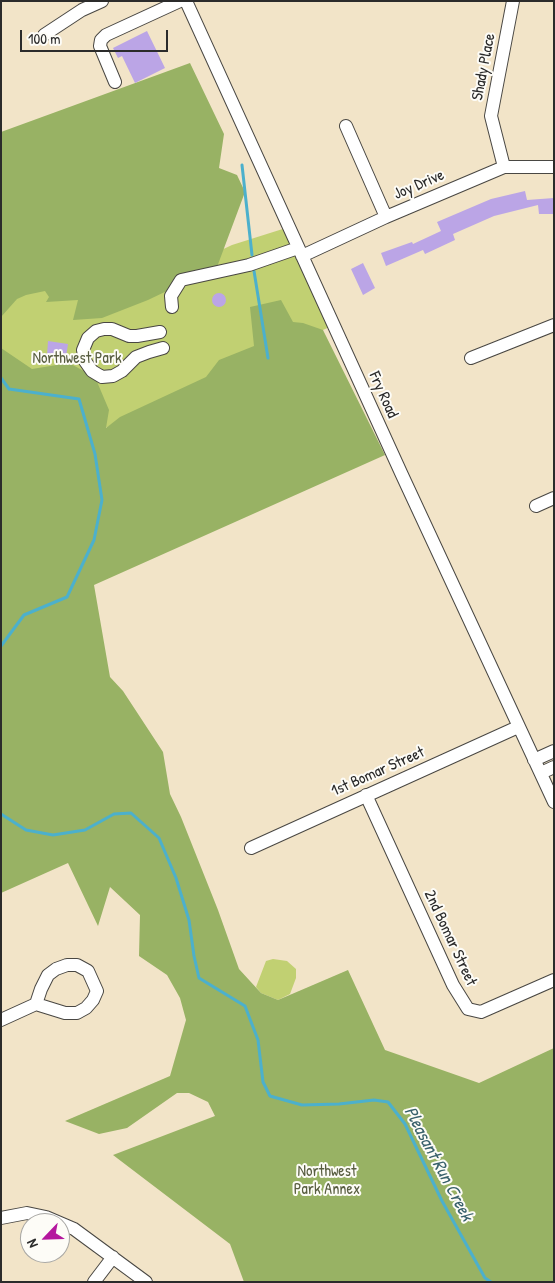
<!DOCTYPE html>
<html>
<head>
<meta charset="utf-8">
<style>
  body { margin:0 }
  #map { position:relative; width:555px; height:1283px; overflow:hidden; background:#f2e4c8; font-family:"Patrick Hand",sans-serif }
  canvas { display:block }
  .frame { position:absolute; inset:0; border:2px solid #2b2b2b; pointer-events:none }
  .north { position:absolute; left:20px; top:1213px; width:50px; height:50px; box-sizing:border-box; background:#fdfcf7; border:1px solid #a9a8a5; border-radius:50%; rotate:246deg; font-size:14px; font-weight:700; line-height:20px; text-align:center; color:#2b2b2b }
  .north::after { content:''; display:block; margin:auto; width:18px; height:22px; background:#b5179e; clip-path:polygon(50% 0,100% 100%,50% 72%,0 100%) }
  .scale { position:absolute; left:20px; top:30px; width:148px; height:22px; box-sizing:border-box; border:2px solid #2b2b2b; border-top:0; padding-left:6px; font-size:15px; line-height:18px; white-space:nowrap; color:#2b2b2b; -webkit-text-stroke:4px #fdfcf7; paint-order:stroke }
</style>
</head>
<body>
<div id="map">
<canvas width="555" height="1283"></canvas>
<div class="frame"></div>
<div class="north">N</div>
<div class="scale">100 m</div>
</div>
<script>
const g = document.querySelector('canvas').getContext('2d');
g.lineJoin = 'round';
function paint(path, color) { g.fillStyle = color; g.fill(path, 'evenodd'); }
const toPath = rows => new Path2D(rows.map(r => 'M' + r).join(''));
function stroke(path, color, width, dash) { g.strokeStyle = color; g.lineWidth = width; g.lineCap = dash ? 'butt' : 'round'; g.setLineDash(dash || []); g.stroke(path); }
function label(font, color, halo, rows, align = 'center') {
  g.font = font + ' "Patrick Hand",sans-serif'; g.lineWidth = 4; g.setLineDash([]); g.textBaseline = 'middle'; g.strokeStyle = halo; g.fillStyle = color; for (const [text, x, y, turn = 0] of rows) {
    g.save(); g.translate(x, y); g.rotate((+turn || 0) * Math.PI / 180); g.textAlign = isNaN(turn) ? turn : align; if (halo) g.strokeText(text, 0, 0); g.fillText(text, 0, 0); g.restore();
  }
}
paint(toPath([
  [289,227,334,325,1,475,1,251,153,282,232,245],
  [273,959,287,961,296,969,296,978,290,994,278,1000,261,993,256,987,266,961]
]), '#c1d072');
paint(toPath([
  [190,63,224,134,219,168,237,175,245,192,217,267,148,300,102,318,73,320,78,300,46,302,49,297,45,291,26,295,17,299,1,317,1,132],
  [281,300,293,322,303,323,323,330,385,455,94,585,110,677,123,691,163,752,170,794,181,817,218,910,239,969,261,993,278,1000,348,970,385,1050,479,1083,554,1048,554,1282,244,1282,230,1244,113,1155,215,1116,208,1102,189,1093,177,1093,127,1128,99,1134,65,1121,170,1076,186,1020,180,998,167,975,139,956,140,915,110,887,98,926,68,863,1,893,1,348,32,369,69,363,95,377,109,410,106,428,120,417,206,377,219,360,254,346,250,307]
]), '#98b264');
stroke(toPath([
  [242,165,252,255],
  [254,271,268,358],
  [1,378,9,389,79,399,95,454,102,500,94,540,67,597,24,615,1,646],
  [1,814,26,830,53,835,85,830,114,814,131,813,159,838,176,878,189,920,194,956,199,978,245,1006,258,1040,263,1082,270,1096,302,1105,339,1104,374,1100,388,1102,405,1124,442,1201,485,1278,491,1282]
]), '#4cb0cc', 3);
paint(toPath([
  [147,31,165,68,135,83,122,56,118,58,113,48],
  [525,191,527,200,554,198,554,214,539,214,538,205,494,216,453,234,455,240,425,254,423,250,386,266,381,253,412,242,413,244,441,231,437,222,491,199],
  [363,263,375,288,363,295,351,269],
  '212 300a7 7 0 1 1 14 0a7 7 0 1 1-14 0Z',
  [48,341,68,344,66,357,47,355]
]), '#bba5e6');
const minor = toPath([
  [186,1,402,475,554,802],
  [44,35,82,10,102,1],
  [115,82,100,46,101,40,106,35,180,1],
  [346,126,386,217],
  [504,167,491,116,513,1],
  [302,256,386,217,504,167,554,167],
  [172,307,171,296,181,280,249,265,298,248],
  [160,332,137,336,129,336,112,329,104,329,96,331,88,338,83,350,85,361,92,371,102,377,113,376,122,371,136,357,149,352,163,348],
  [471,358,554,325],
  [536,506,554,498],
  [534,760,554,751],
  [541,773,554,767],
  [366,795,453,985,468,1009,481,1012,554,980],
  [251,848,518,727],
  [67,965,77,965,88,971,97,991,93,1000,86,1008,77,1013,65,1013,36,1004,41,989,48,975,56,969,67,965],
  [1,1020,36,1004],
  [1,1218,27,1213,46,1217,74,1229,146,1282],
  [94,1282,113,1257]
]);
stroke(minor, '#494743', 14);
stroke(minor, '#fff', 12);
label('16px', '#2b2b2b', '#fdfcf7', [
  ["Shady Place",484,67,-79],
  ["Joy Drive",419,185,-23],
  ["Fry Road",383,395,66],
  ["1st Bomar Street",378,772,-24],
  ["2nd Bomar Street",450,938,65]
]);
label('16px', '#585d40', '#fdfcf7', [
  ["Northwest Park",77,359],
  ["Northwest",327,1172],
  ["Park Annex",327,1190]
]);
label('italic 18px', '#38606b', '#fdfcf7', [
  ["Pleasant Run Creek",438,1164,62]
]);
</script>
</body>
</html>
